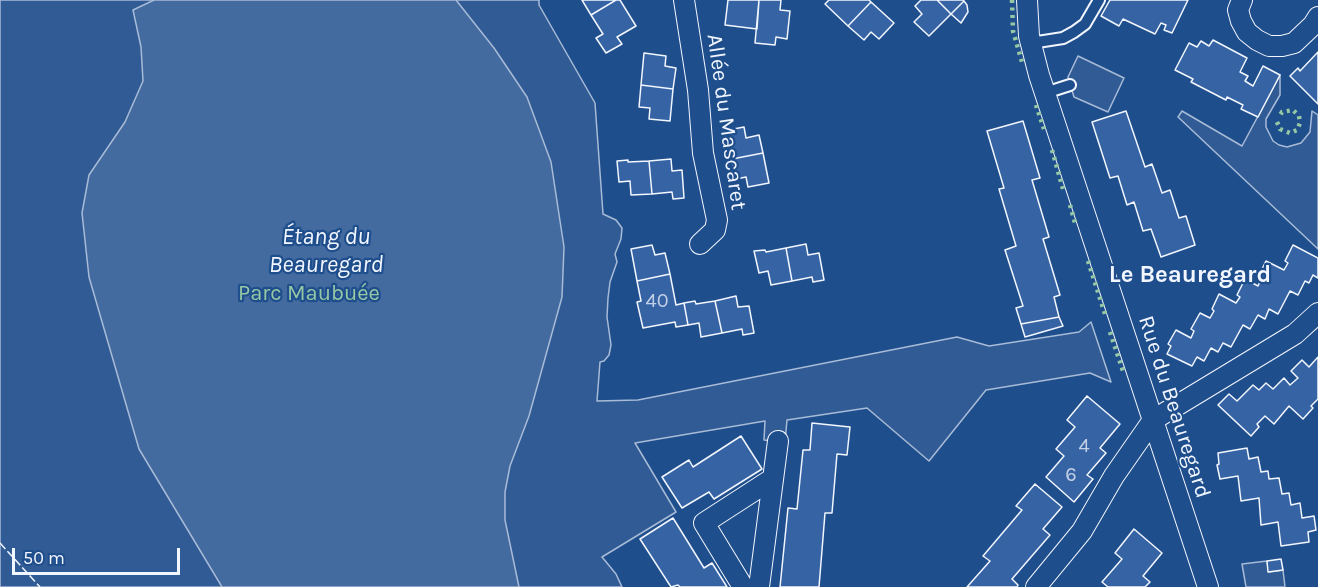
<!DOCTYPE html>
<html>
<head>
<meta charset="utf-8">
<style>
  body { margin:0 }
  #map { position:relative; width:1318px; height:587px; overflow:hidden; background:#1f4e8c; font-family:Karla,sans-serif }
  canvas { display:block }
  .scale { position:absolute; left:12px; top:548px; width:168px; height:27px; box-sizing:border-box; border:3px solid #f2f6ff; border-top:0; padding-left:8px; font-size:18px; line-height:21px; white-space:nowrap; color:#f2f6ff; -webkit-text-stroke:4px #1f4e8c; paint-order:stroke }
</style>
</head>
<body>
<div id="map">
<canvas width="1318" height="587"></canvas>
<div class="scale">50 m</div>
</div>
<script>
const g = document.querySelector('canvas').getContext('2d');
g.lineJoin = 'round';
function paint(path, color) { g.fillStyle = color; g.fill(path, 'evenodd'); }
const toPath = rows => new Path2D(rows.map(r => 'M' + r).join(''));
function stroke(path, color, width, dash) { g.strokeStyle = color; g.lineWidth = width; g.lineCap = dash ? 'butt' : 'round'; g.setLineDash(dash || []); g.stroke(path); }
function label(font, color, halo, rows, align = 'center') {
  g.font = font + ' Karla,sans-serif'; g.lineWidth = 4.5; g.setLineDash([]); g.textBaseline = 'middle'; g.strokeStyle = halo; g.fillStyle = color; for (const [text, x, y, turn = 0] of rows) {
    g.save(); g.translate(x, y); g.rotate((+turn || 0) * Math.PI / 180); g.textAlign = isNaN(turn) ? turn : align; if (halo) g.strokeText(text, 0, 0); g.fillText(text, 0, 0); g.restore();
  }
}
const built = toPath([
  [0,0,539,0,539,5,595,103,603,214,616,220,622,228,621,239,615,254,617,262,610,282,608,298,607,317,611,345,609,355,604,361,600,362,597,401,638,400,957,337,989,346,1079,332,1091,322,1111,382,1090,373,986,390,929,461,867,408,787,420,785,442,764,440,765,421,635,443,676,512,602,557,616,574,622,587,0,587,0,0],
  [1078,56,1124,78,1108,112,1074,97,1068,77,1078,56],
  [1280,75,1280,95,1266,119,1266,127,1273,141,1279,145,1287,147,1301,143,1310,132,1312,111,1318,115,1318,249,1178,117,1182,111,1242,146,1280,75],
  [1267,561,1269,572,1283,570,1285,587,1246,587,1242,564,1267,561]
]);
paint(built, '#305b95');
stroke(built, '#a8bbd7', 1.5);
const water = toPath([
  [154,0,456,0,494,48,527,97,551,162,564,247,562,297,529,416,510,466,505,492,505,520,519,587,222,587,139,449,89,277,82,213,89,175,125,122,143,81,141,47,133,10,154,0]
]);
paint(water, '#446ba0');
stroke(water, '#a8bbd7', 1.5);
const building = toPath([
  [582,0,616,0,591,15,582,0],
  [616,0,620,0,636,26,617,37,622,44,606,53,596,38,603,34,591,15,616,0],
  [728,0,759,0,757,29,725,25,728,0],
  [759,0,781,0,780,10,790,11,787,39,776,37,775,45,755,43,759,0],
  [829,0,869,0,871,2,848,26,825,4,829,0],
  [921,0,937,0,951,14,929,36,914,22,922,14,915,6,921,0],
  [937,0,963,0,964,1,951,14,937,0],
  [1110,0,1188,0,1172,33,1164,30,1166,25,1161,23,1155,34,1123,19,1119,26,1101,16,1110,0],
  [964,1,967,5,968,12,961,23,951,14,964,1],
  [871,2,894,23,879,39,871,32,864,40,848,26,871,2],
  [1213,40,1247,58,1240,72,1248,76,1245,81,1253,86,1263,66,1280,75,1258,117,1241,109,1243,105,1227,97,1226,100,1191,82,1193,79,1175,70,1189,43,1197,47,1201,41,1209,46,1213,40],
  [1318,52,1318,104,1290,76,1298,68,1300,71,1318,52],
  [644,53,666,56,665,66,676,68,673,89,641,85,644,53],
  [641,85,673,89,670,121,649,119,650,108,639,107,641,85],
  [1126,111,1145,167,1152,164,1162,193,1170,190,1179,218,1186,216,1195,245,1161,257,1151,229,1143,231,1134,202,1127,205,1118,176,1110,178,1092,122,1126,111],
  [1023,121,1040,178,1032,180,1049,237,1043,239,1060,295,1054,297,1059,317,1021,324,1016,308,1023,306,1005,250,1016,246,999,189,1004,188,987,131,1023,121],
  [744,127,746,138,759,135,763,153,732,159,728,141,725,141,723,131,744,127],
  [763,153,769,183,748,187,746,177,736,179,732,159,763,153],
  [671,159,672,171,682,170,684,198,673,199,672,192,652,194,649,161,671,159],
  [628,160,628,162,649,161,652,194,631,195,630,181,619,182,617,161,628,160],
  [806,244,808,255,819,253,824,280,813,282,812,277,792,281,786,248,806,244],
  [652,245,655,255,665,253,670,274,637,281,631,249,652,245],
  [1293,245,1318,258,1318,278,1313,275,1309,283,1305,281,1298,295,1290,291,1278,314,1269,309,1265,319,1258,315,1250,329,1243,325,1231,347,1223,343,1218,352,1211,348,1204,361,1197,357,1192,366,1167,354,1171,346,1168,344,1176,330,1191,338,1194,331,1191,329,1200,313,1210,318,1214,311,1212,309,1219,294,1236,303,1240,297,1237,295,1245,279,1258,286,1262,277,1259,275,1266,261,1284,270,1288,263,1285,261,1293,245],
  [786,248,792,281,771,285,768,271,759,273,754,251,765,250,766,252,786,248],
  [670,274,676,305,684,303,688,325,676,327,675,322,643,328,637,302,641,301,637,281,670,274],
  [736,296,738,307,749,306,754,333,743,335,742,329,722,333,715,301,736,296],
  [695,301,696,304,715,301,722,333,701,337,699,323,688,325,684,303,695,301],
  [1059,317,1063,326,1025,337,1021,324,1059,317],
  [1318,357,1318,399,1311,406,1313,408,1303,419,1289,406,1274,424,1265,416,1257,424,1259,427,1251,436,1218,405,1229,394,1237,401,1253,385,1259,390,1266,383,1273,389,1284,378,1290,385,1298,378,1291,371,1302,360,1309,367,1318,357],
  [1087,396,1120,424,1100,448,1106,453,1087,475,1093,479,1074,502,1046,477,1064,456,1056,449,1075,427,1067,420,1087,396],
  [812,423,850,427,847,455,837,454,832,513,825,513,819,587,780,587,788,508,797,509,803,450,810,450,812,423],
  [741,436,762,469,714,499,709,492,682,508,662,477,689,460,693,467,741,436],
  [1247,448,1249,459,1258,457,1261,472,1268,471,1269,479,1279,478,1282,494,1289,493,1291,505,1300,503,1302,518,1314,516,1316,530,1308,532,1309,542,1281,546,1278,522,1261,525,1259,498,1241,501,1238,476,1220,479,1217,465,1219,464,1218,453,1247,448],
  [1035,484,1062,507,1043,529,1050,535,1012,579,1018,585,1017,587,967,587,990,561,983,556,1022,510,1016,506,1035,484],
  [673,518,704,568,712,563,727,587,680,587,678,585,671,587,640,539,673,518],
  [1134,529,1162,553,1143,576,1150,582,1145,587,1108,587,1102,582,1122,559,1115,553,1134,529],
  [1281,559,1283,570,1268,572,1267,561,1281,559]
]);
paint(building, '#3563a3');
stroke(building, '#f2f6ff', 1.5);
const service = toPath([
  [1031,43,1063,38,1074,32,1085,24,1099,0],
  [1045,93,1070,85]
]);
const minor = toPath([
  [684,0,698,90,703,153,717,220,715,230,700,244],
  [1027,0,1029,36,1039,75,1208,587],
  [1242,0,1238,10,1241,21,1247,32,1257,40,1269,46,1282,46,1294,43,1313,25,1318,17],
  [743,587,704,523,772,479],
  [759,587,778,441],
  [1036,587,1082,531,1114,476,1153,420,1295,334,1318,313]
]);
stroke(service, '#f2f6ff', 14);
stroke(minor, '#f2f6ff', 22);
stroke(service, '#1f4e8c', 10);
stroke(minor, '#1f4e8c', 20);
stroke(toPath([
  [1012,0,1013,31,1022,62],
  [1036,105,1044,129],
  [1277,122,1280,129,1290,133,1297,130,1300,123,1299,116,1293,110,1282,112,1278,118],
  [1052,150,1063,189],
  [1070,205,1075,223],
  [1088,261,1105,314],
  [1110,332,1123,371]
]), '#97c8a6', 4.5, [3, 4.5]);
stroke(toPath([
  [0,543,40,587]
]), '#f2f6ff', 1.5, [8, 3]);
label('20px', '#c3d1e8', null, [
  ["40",657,301],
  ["4",1084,446],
  ["6",1071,475]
]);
label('22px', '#f2f6ff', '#1f4e8c', [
  ["Allée du Mascaret",726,122,82],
  ["Rue du Beauregard",1174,407,72]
]);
label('22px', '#97c8a6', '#1f4e8c', [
  ["Parc Maubuée",309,294]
]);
label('italic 24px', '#f2f6ff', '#1f4e8c', [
  ["Étang du",326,237],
  ["Beauregard",326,265]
]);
label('bold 24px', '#f2f6ff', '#1f4e8c', [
  ["Le Beauregard",1190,275]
]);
</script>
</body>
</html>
